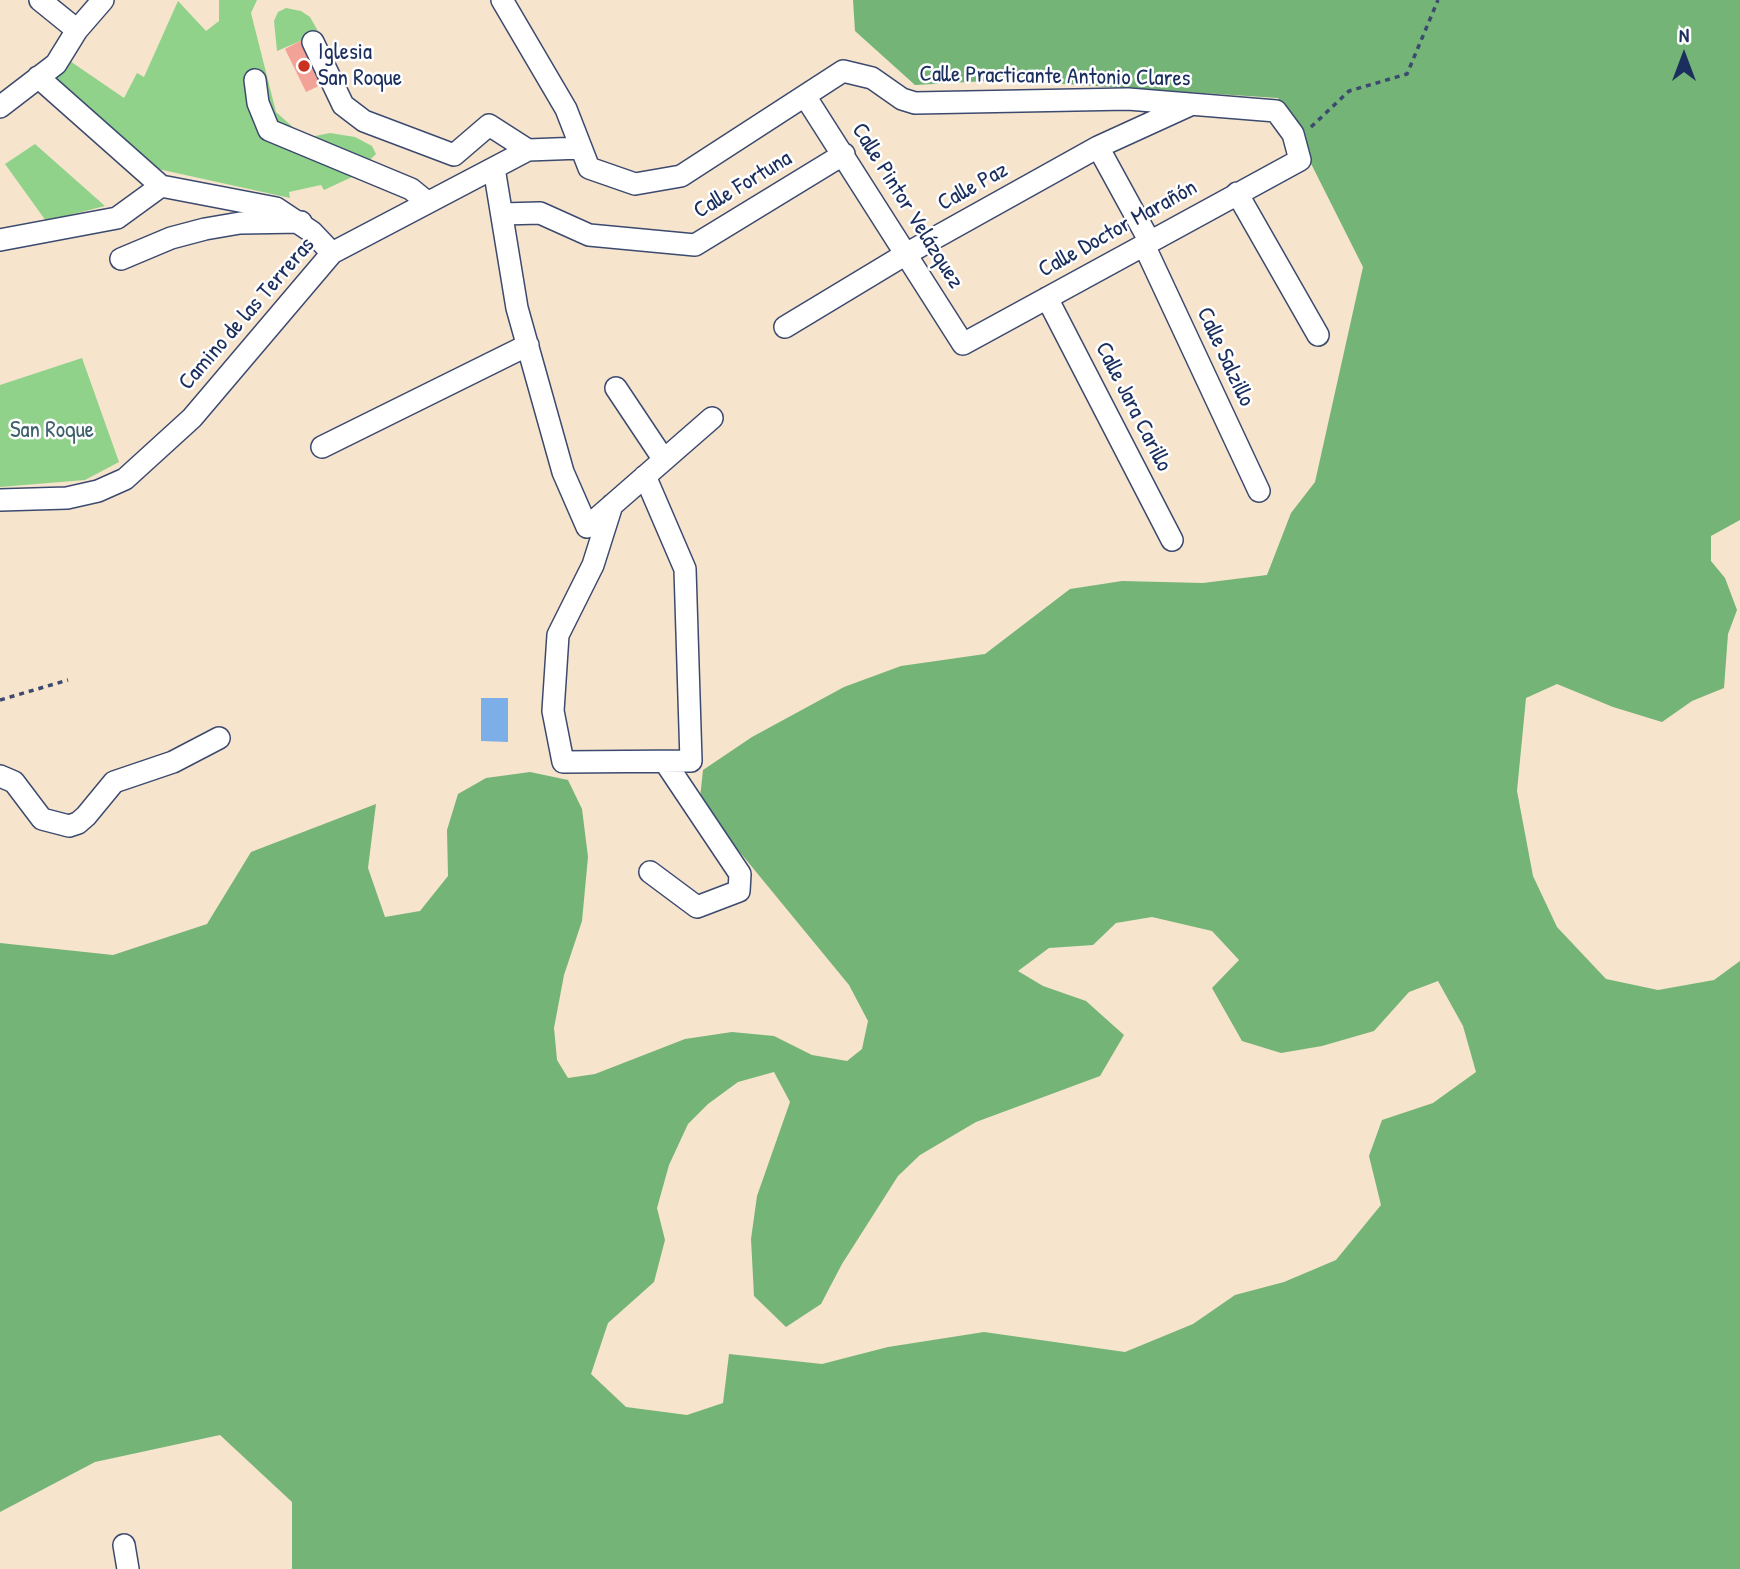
<!DOCTYPE html>
<html>
<head>
<meta charset="utf-8">
<style>
  body { margin:0 }
  #map { position:relative; width:1740px; height:1569px; overflow:hidden; background:#f6e4cd; font-family:"Patrick Hand",sans-serif }
  canvas { display:block }
  .north { position:absolute; left:1649px; top:21px; width:70px; height:70px; -webkit-text-stroke:5px #fff; paint-order:stroke; rotate:0deg; font-size:19px; font-weight:700; line-height:28px; text-align:center; color:#1b2f5e }
  .north::after { content:''; display:block; margin:auto; width:24px; height:32px; background:#1b2f5e; clip-path:polygon(50% 0,100% 100%,50% 72%,0 100%) }
</style>
</head>
<body>
<div id="map">
<canvas width="1740" height="1569"></canvas>
<div class="north">N</div>
</div>
<script>
const g = document.querySelector('canvas').getContext('2d');
g.lineJoin = 'round';
function paint(path, color) { g.fillStyle = color; g.fill(path, 'evenodd'); }
const toPath = rows => new Path2D(rows.map(r => 'M' + r).join(''));
function stroke(path, color, width, dash) { g.strokeStyle = color; g.lineWidth = width; g.lineCap = dash ? 'butt' : 'round'; g.setLineDash(dash || []); g.stroke(path); }
function label(font, color, halo, rows, align = 'center') {
  g.font = font + ' "Patrick Hand",sans-serif'; g.lineWidth = 5; g.setLineDash([]); g.textBaseline = 'middle'; g.strokeStyle = halo; g.fillStyle = color; for (const [text, x, y, turn = 0] of rows) {
    g.save(); g.translate(x, y); g.rotate((+turn || 0) * Math.PI / 180); g.textAlign = isNaN(turn) ? turn : align; if (halo) g.strokeText(text, 0, 0); g.fillText(text, 0, 0); g.restore();
  }
}
paint(toPath([
  [219,0,257,0,251,13,276,112,305,138,330,133,355,137,372,146,376,154,352,177,324,190,321,185,289,192,290,198,149,167,50,75,67,59,124,98,137,73,144,77,178,1,206,31,219,21],
  [286,8,301,11,310,17,319,33,277,51,274,21,278,12],
  [35,144,105,206,46,221,5,164],
  [82,358,119,462,85,480,0,487,0,385]
]), '#90d28a');
paint(toPath([
  [853,0,1740,0,1740,520,1711,536,1711,561,1725,578,1737,610,1728,634,1724,688,1692,701,1662,722,1613,707,1557,684,1526,698,1517,791,1533,876,1557,927,1606,979,1658,990,1714,980,1740,961,1740,1569,292,1569,292,1502,220,1435,95,1462,0,1512,0,943,113,955,207,924,251,852,376,804,368,868,385,917,420,911,448,876,447,830,458,794,486,778,530,772,568,780,582,809,588,857,582,921,564,975,554,1028,557,1060,568,1078,595,1074,685,1039,732,1032,774,1036,812,1055,847,1061,862,1049,868,1021,849,985,720,828,700,798,703,770,752,737,844,687,901,666,985,654,1070,589,1122,581,1203,583,1267,575,1291,513,1315,482,1363,267,1278,98,1004,80,915,85,855,31],
  [1152,917,1212,931,1239,960,1212,988,1242,1041,1281,1053,1322,1046,1374,1031,1409,992,1438,981,1463,1026,1476,1072,1433,1103,1382,1120,1369,1156,1381,1205,1336,1260,1284,1282,1235,1295,1193,1324,1125,1352,984,1332,888,1347,822,1364,729,1354,723,1403,687,1415,626,1407,591,1374,608,1323,654,1282,665,1240,657,1208,669,1165,688,1124,708,1104,738,1082,774,1072,790,1102,757,1196,751,1239,754,1296,786,1327,821,1304,842,1264,898,1176,920,1155,976,1122,1100,1076,1124,1035,1086,1001,1043,986,1018,971,1049,948,1093,945,1116,923]
]), '#74b476');
paint(toPath([
  [481,698,508,698,508,742,481,741]
]), '#7caee8');
paint(toPath([
  [302,40,325,83,306,92,285,49]
]), '#f3a298');
const minor = toPath([
  [40,0,77,30],
  [502,0,566,109,589,168,635,184,681,176,843,71,872,78,902,99,915,103,1128,99,1276,111,1293,134,1300,160,963,344,805,96],
  [313,42,343,105,364,121,454,155,489,125,528,150],
  [38,77,161,186],
  [255,80,258,103,269,130,411,189,427,202],
  [0,107,56,64,77,30,103,0],
  [1098,147,1150,242],
  [494,168,517,308,563,472,587,527,712,418],
  [161,186,276,208,312,232,332,253],
  [1237,193,1318,335],
  [502,214,540,213,589,235,695,245,844,154],
  [0,240,117,218,161,186],
  [1144,245,1259,491],
  [121,259,171,238,205,229,240,223,301,222],
  [1047,298,1172,540],
  [785,327,906,254,1098,147,1190,105],
  [616,388,664,460],
  [322,447,528,345],
  [0,500,67,498,98,491,125,479,192,418,332,253,528,150,581,148],
  [612,505,593,565,558,635,553,711,563,762,691,761,685,569,645,476],
  [0,776,14,782,42,819,69,826,78,823,86,816,114,782,173,762,219,738],
  [650,872,697,907,739,891,740,874,665,762],
  [124,1545,128,1569]
]);
stroke(minor, '#3c4a6f', 24);
stroke(toPath([
  [1311,127,1349,91,1407,74,1438,0],
  [0,700,68,680]
]), '#3c4a6f', 3.5, [5, 5]);
stroke(minor, '#fff', 21);
for (const [x, y, r, color] of [
  [304,66,7,"#c8321e"]
]) { const dot = new Path2D(); dot.arc(x, y, r, 0, 2 * Math.PI); g.fillStyle = color; g.fill(dot); stroke(dot, '#fff', 2.5); }
label('23px', '#1b2f5e', '#fff', [
  ["Iglesia",318,53],
  ["San Roque",318,79]
], 'left');
label('23px', '#1b2f5e', '#fff', [
  ["Calle Practicante Antonio Clares",1055,77,1],
  ["Calle Fortuna",743,185,-31],
  ["Calle Paz",973,187,-29],
  ["Calle Pintor Velázquez",907,206,58],
  ["Calle Doctor Marañón",1118,229,-29],
  ["Camino de las Terreras",247,314,-49],
  ["Calle Salzillo",1225,357,65],
  ["Calle Jara Carillo",1133,407,63]
]);
label('23px', '#3e606b', '#fff', [
  ["San Roque",52,431]
]);
</script>
</body>
</html>
